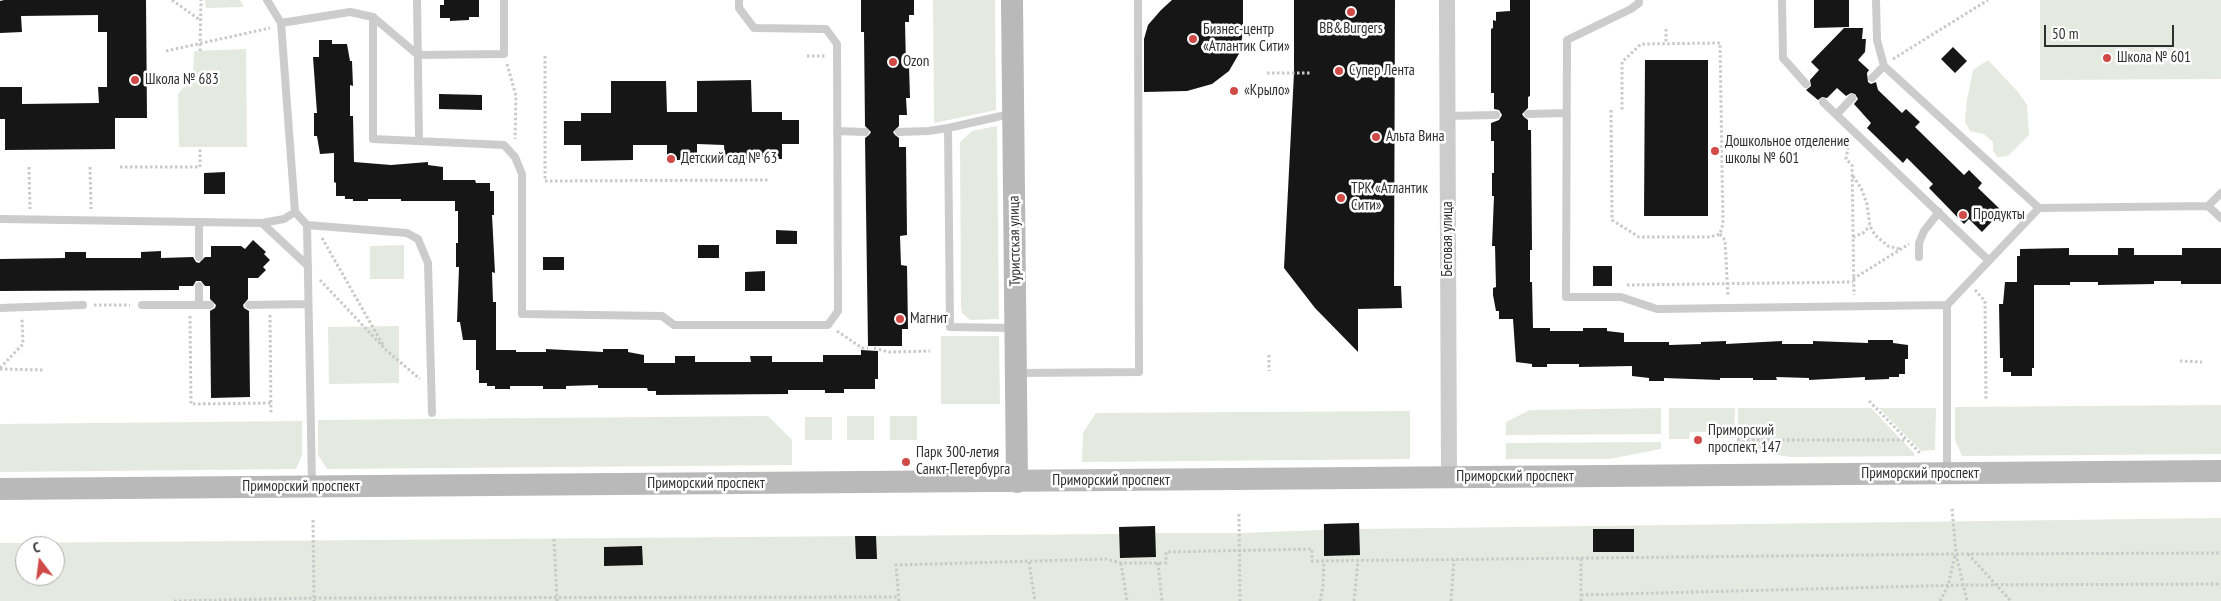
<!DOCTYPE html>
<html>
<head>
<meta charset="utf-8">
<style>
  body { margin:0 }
  #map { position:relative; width:2221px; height:601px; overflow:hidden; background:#fff; font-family:"PT Sans Narrow",sans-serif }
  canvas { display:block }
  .north { position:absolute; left:15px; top:536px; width:50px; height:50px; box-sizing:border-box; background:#fff; border:1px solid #acacac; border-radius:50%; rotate:345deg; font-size:14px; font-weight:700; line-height:20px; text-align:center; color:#2f2f2f }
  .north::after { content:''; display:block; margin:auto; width:18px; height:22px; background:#d04a47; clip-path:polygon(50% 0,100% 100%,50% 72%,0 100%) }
  .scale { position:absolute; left:2044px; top:25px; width:130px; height:22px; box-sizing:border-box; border:2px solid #2f2f2f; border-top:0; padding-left:6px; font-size:15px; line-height:18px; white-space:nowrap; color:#2f2f2f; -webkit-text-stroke:4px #fff; paint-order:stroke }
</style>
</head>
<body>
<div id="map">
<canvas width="2221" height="601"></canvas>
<div class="north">С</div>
<div class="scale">50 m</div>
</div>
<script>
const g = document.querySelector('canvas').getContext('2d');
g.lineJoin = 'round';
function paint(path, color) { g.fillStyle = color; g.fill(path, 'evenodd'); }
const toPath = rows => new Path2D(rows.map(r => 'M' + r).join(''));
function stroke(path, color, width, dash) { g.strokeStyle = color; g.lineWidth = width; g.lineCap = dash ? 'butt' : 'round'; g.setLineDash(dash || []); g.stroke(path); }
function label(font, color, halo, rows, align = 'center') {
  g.font = font + ' "PT Sans Narrow",sans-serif'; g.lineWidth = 5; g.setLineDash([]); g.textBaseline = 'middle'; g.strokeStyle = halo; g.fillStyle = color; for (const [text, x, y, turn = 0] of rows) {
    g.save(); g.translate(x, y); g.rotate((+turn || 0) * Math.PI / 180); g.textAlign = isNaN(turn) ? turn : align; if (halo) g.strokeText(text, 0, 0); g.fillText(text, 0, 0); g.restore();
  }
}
paint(toPath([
  [205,0,240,0,244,7,206,8],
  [933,0,995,0,996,110,934,123],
  [2040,0,2221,0,2221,79,2040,80],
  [246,49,247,147,179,147,178,94,193,76,194,51],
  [1988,60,2018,92,2027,105,2029,135,2008,156,1997,157,1993,150,1993,142,1984,134,1970,131,1965,122,1967,100,1973,70],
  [997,126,999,319,970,320,962,313,961,307,960,142,972,131],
  [404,245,404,279,370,279,370,246],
  [399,326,399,383,329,384,328,327],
  [941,336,999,336,1000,404,941,404],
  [2221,405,2221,454,1962,456,1955,440,1955,407],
  [1661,408,1661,434,1506,435,1506,422,1530,410],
  [1669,408,1735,408,1734,438,1710,438,1709,432,1690,432,1689,439,1669,439],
  [1738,408,1871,408,1914,453,1914,456,1791,457,1738,449],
  [1879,408,1936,408,1935,450,1921,451],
  [1410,411,1410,459,1082,462,1083,433,1096,413],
  [768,416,792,440,792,465,327,469,318,455,318,420],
  [847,416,874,416,874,440,847,440],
  [890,416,917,416,917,440,890,440],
  [805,417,832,417,832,440,805,440],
  [302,421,302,455,296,469,0,472,0,424],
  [1661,442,1661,449,1609,459,1506,459,1506,443],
  [2221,518,2221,601,0,601,0,543,1119,534,1119,527,1155,526,1156,533,1239,533,1323,530,1323,524,1359,523,1360,529],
  [25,546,55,546,55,576,25,576]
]), '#e4eadf');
paint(toPath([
  [4,0,146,0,147,118,115,118,115,149,5,150,5,119,0,119,0,87,22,87,22,104,99,103,98,87,107,87,107,32,98,32,98,15,21,16,22,32,0,33,0,1],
  [444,0,479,0,479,17,469,17,469,20,450,21,450,18,440,18,440,5,444,5],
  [861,0,914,0,914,15,909,15,909,22,905,22,906,66,909,66,910,98,906,98,907,115,899,115,899,126,893,132,895,135,899,138,899,147,906,147,907,235,900,236,901,265,907,266,908,329,902,329,902,346,868,346,865,138,869,135,871,132,865,126,864,32,861,32],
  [1172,0,1243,0,1243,31,1240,52,1229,71,1212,84,1187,91,1144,92,1144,39,1148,25,1161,10],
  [1294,0,1395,0,1394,286,1401,286,1402,308,1358,309,1358,352,1315,308,1284,268,1294,73],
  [1510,0,1530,0,1530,96,1528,97,1528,108,1522,114,1524,117,1528,120,1528,130,1531,130,1532,250,1530,250,1530,282,1532,282,1533,328,1550,328,1550,331,1583,331,1583,328,1607,328,1607,331,1624,333,1624,342,1669,342,1669,345,1701,344,1701,342,1726,341,1726,344,1782,341,1782,344,1813,344,1813,341,1868,343,1868,340,1893,340,1893,343,1908,345,1908,359,1905,359,1905,374,1899,374,1899,377,1889,377,1889,379,1865,380,1865,377,1809,380,1809,378,1776,377,1777,380,1753,380,1753,378,1720,378,1720,380,1664,378,1664,381,1649,381,1649,378,1632,376,1632,366,1579,367,1579,364,1547,364,1547,367,1532,367,1532,364,1516,362,1513,319,1499,319,1499,311,1496,311,1493,295,1493,288,1496,287,1495,246,1492,246,1494,196,1492,196,1492,173,1494,173,1494,141,1491,141,1491,123,1499,120,1502,115,1499,110,1494,109,1494,93,1491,93,1491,29,1493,28,1493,20,1496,21,1496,12,1510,11],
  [1814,0,1849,0,1849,27,1814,28],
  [1844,28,1863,28,1862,39,1866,39,1865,52,1858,60,1869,70,1867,73,1868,82,1871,84,1876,82,1878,90,1902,113,1906,109,1920,122,1915,127,1964,175,1969,170,1982,183,1978,188,2002,211,1982,232,1969,219,1964,224,1929,188,1933,184,1907,158,1903,163,1867,128,1871,123,1854,104,1858,99,1855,94,1851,93,1846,96,1837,88,1827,98,1822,97,1818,100,1806,90,1811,86,1810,80,1819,70,1811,62],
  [319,40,332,40,332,44,347,44,350,61,352,61,353,86,350,85,350,116,353,116,354,162,391,165,428,162,428,165,443,167,443,180,475,180,476,183,490,183,490,191,494,191,494,215,492,215,495,273,492,272,493,302,496,302,496,350,516,350,516,352,546,352,546,349,603,352,603,349,628,349,628,352,644,355,644,363,675,363,675,356,695,356,695,362,751,362,750,356,772,356,772,362,823,362,823,355,861,355,861,350,878,351,878,379,875,379,875,389,844,389,844,393,825,393,825,390,788,390,788,394,656,395,656,391,648,391,647,388,598,388,598,385,566,386,566,389,543,389,543,386,510,386,510,389,495,389,495,386,487,386,487,383,479,383,479,370,476,370,476,340,463,340,460,322,457,322,459,267,456,267,456,243,458,243,458,211,455,211,455,201,401,201,401,199,368,199,368,201,353,201,353,199,345,199,345,196,336,196,336,183,334,182,334,153,320,154,317,136,314,136,314,113,317,113,313,57,319,57],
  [1953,47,1967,61,1955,73,1941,59],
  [1645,60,1708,60,1708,216,1644,216],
  [751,80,752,112,782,112,782,120,799,120,799,144,782,144,782,159,725,160,724,145,697,144,697,160,667,160,667,145,633,145,633,160,581,161,581,145,564,145,564,121,581,121,581,113,611,113,611,81,666,81,667,112,697,112,697,81],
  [439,94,482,95,482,110,439,109],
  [225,172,225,194,204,194,204,173],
  [776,230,797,231,797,244,776,244],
  [253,240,266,252,264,254,270,260,263,267,266,270,258,278,248,278,248,299,243,305,244,308,249,311,250,397,211,398,210,311,215,308,216,305,210,299,210,286,205,286,201,281,196,281,193,286,179,286,179,290,0,291,0,259,65,258,65,252,86,252,86,258,141,258,141,252,161,251,161,258,193,257,196,262,199,263,205,257,211,257,211,246,241,246,245,249],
  [698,245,719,245,719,258,698,258],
  [2069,248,2069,255,2118,255,2118,248,2134,248,2134,255,2182,255,2182,248,2221,248,2221,284,2181,284,2181,281,2154,281,2154,284,2098,285,2098,282,2070,282,2070,285,2034,285,2034,368,2032,368,2032,376,2011,376,2011,372,2003,372,2003,358,2000,358,1999,304,2003,304,2005,282,2017,282,2017,256,2020,256,2020,249],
  [543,257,564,257,564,270,543,270],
  [1593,266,1612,266,1612,286,1593,286],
  [765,271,765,291,745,291,745,272],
  [1359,523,1360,555,1324,556,1324,524],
  [1155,526,1156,557,1120,558,1119,527],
  [1593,529,1634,529,1634,552,1593,552],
  [855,536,876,536,877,559,856,559],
  [642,546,643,565,604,566,604,547]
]), '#161616');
stroke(toPath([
  [172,0,200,20],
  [1666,29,1666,43],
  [166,51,270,28],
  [200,51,201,0],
  [545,56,545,181,768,180],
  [807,56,826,56],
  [1893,59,1988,0],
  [507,64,516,96,515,139],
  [1267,73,1312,73],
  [1611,110,1612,220,1639,237,1710,237,1720,234,1723,224,1720,43,1641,44,1622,62,1622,110],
  [1849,142,1846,159,1852,165,1854,295],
  [29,167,30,209],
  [90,167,91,209],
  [120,167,200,167,200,147],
  [1853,176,1861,188,1867,204,1870,226,1875,235,1888,246,1900,249],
  [1720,234,1725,240,1728,297],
  [1853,237,1863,233,1870,226],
  [322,238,383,345],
  [1853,279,1909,244],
  [320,280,386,350,420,379],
  [1627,285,1853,282],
  [1975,290,1985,301,1986,400],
  [94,305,130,305],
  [270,315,271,414],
  [190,316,191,404,271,403],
  [837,331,862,348,868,348],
  [874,348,889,352,930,351],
  [1269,355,1269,371],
  [2180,361,2202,362],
  [0,368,23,344,22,318],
  [0,369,43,370],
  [1869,401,1920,453],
  [1737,440,1906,440],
  [1952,509,1956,554,1967,601],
  [1239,514,1240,601],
  [313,520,314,601],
  [554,539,557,601],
  [1968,554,2011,601],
  [1029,562,1035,601],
  [1121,563,1127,601],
  [1158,563,1162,601],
  [1581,595,1963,585,2221,584],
  [174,601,315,598,898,597],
  [899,601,896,565,1106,559,1121,563,1166,563,1166,552,1312,549,1312,561,1956,554,2221,553],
  [1320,601,1323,587,1324,561],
  [1354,601,1358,561],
  [1451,601,1454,560],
  [1581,601,1581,558],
  [1940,601,1948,586,1955,555]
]), '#c9c9c9', 3, [2.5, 2.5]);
stroke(toPath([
  [267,0,281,23,295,212,307,225,312,485],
  [417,0,419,140],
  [1639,0,1639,3,1631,9,1567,40,1566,297,1621,297,1657,309,1947,305],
  [1782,0,1783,58,1806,84],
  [1876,0,1877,40,1884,66,2039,208],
  [373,17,418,55,504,54,504,0],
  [281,23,350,12,373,17,373,139,504,145,515,157,522,174,522,314,662,316,674,325,828,325,838,311,837,44,826,29,754,28,739,8,739,0],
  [1872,78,1884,66],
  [1823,102,1988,260],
  [1010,114,948,128,950,327,1014,328],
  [1528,114,1566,113],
  [1837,114,1852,98],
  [1447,116,1496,115],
  [837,131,865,132],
  [899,132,928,131,948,128],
  [2208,206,2221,193],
  [0,219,262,223,308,266],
  [199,222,199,257],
  [262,223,284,219,295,212],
  [307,225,407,233,418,239,428,263,432,413],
  [1919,257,1919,243,1924,231,1939,212],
  [199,286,199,305],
  [142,305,210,305],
  [249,305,308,304],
  [0,308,83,305],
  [1019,373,1139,372,1138,0],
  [1947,472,1947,305,2039,208,2208,206,2221,218]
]), '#ccc', 8);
stroke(toPath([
  [1447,0,1449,478]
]), '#ccc', 16);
stroke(toPath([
  [1012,0,1017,482],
  [0,489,2221,471]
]), '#b9b9b9', 22);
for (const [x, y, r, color] of [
  [1351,12,5,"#d04a47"],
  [1193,39,5,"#d04a47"],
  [2107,58,5,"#d04a47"],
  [893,62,5,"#d04a47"],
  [1339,71,5,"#d04a47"],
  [135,80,5,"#d04a47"],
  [1234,91,5,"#d04a47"],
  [1376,137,5,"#d04a47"],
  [1715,151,5,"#d04a47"],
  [671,159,5,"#d04a47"],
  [1341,198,5,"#d04a47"],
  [1963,215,5,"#d04a47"],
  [900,319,5,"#d04a47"],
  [1698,440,5,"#d04a47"],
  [906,462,5,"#d04a47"]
]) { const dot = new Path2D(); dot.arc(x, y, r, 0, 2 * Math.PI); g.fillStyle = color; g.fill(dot); stroke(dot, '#fff', 2); }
label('15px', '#2f2f2f', '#fff', [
  ["BB&Burgers",1351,29,"center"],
  ["Бизнес-центр",1203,30],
  ["«Атлантик Сити»",1203,47],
  ["Школа № 601",2117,58],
  ["Ozon",903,62],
  ["Супер Лента",1349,71],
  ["Школа № 683",145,80],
  ["«Крыло»",1244,91],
  ["Альта Вина",1386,137],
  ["Дошкольное отделение",1725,142],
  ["школы № 601",1725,159],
  ["Детский сад № 63",681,159],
  ["ТРК «Атлантик",1351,189],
  ["Сити»",1351,206],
  ["Продукты",1973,215],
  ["Магнит",910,319],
  ["Приморский",1708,431],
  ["проспект, 147",1708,448],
  ["Парк 300-летия",916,453],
  ["Санкт-Петербурга",916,470]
], 'left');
label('15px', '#2f2f2f', '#fff', [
  ["Беговая улица",1448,239,-90],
  ["Туристская улица",1015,241,-91],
  ["Приморский проспект",1920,474],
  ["Приморский проспект",1515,477],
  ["Приморский проспект",1111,481],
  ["Приморский проспект",706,484],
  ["Приморский проспект",301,487]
]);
</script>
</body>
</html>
